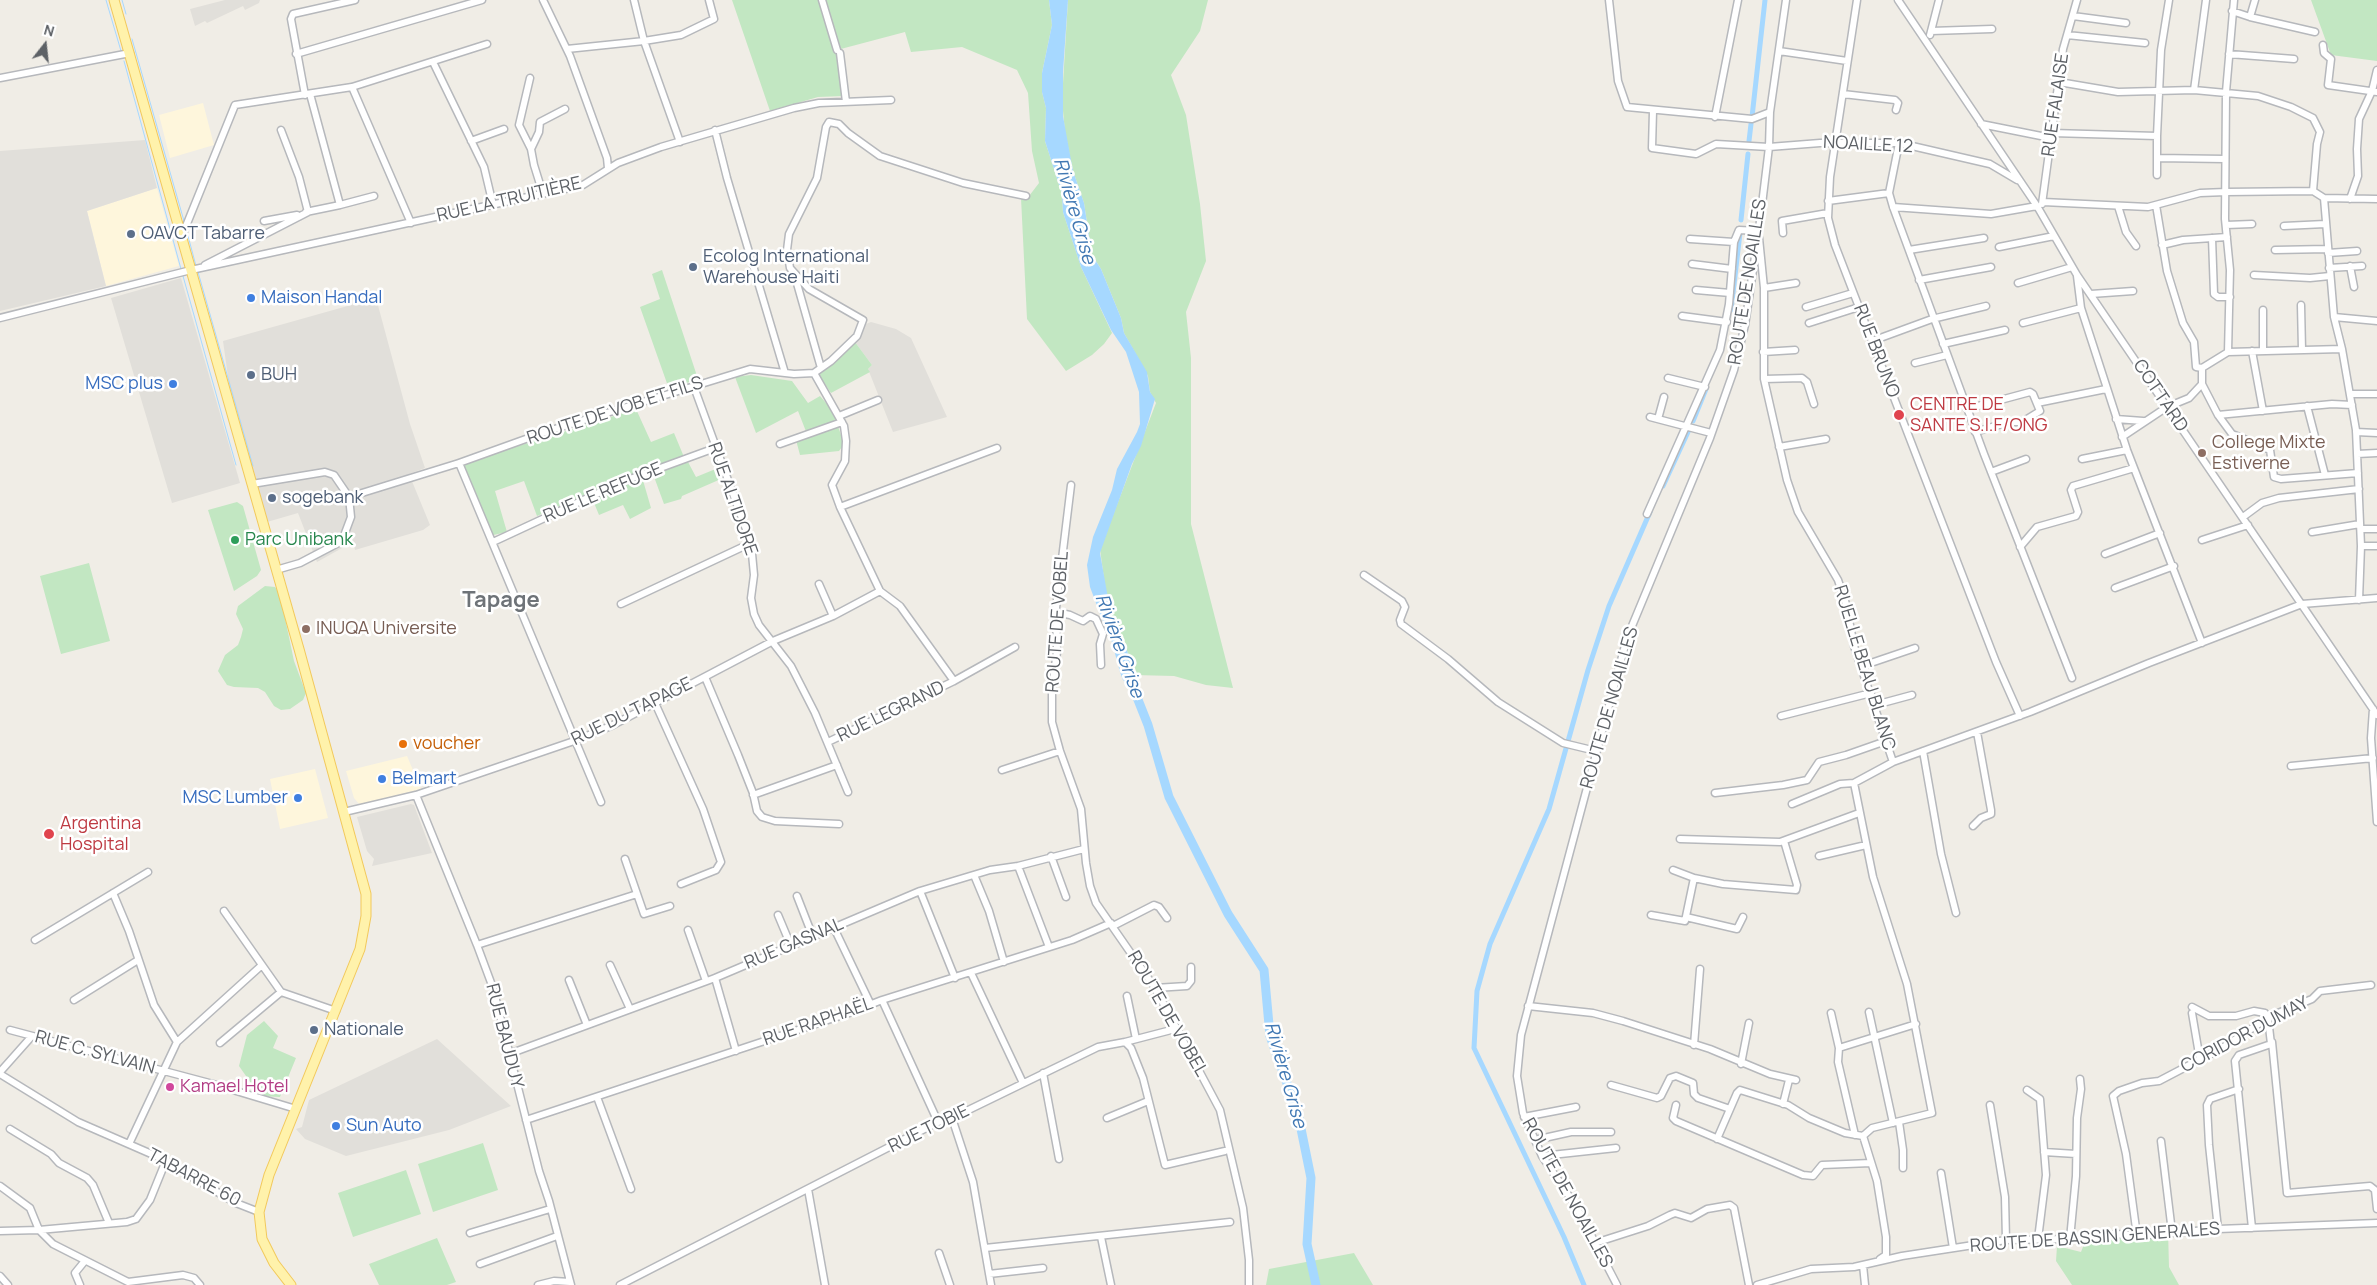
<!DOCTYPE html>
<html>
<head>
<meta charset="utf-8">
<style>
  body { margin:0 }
  #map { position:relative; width:2377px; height:1285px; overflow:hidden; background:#f0ede6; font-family:Manrope,sans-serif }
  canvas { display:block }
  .north { position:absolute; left:20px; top:20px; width:50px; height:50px; -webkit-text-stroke:4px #fff; paint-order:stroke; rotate:16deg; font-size:14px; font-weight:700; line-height:20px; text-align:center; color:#5d6166 }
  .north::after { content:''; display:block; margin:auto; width:18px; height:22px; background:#5d6166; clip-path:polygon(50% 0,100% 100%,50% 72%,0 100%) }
</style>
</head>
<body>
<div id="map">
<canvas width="2377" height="1285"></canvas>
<div class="north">N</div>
</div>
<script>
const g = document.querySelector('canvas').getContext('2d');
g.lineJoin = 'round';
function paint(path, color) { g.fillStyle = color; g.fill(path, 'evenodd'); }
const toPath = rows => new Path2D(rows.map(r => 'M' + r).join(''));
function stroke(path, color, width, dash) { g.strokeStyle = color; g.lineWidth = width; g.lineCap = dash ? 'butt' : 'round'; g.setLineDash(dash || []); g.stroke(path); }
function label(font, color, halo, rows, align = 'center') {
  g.font = font + ' Manrope,sans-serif'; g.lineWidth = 5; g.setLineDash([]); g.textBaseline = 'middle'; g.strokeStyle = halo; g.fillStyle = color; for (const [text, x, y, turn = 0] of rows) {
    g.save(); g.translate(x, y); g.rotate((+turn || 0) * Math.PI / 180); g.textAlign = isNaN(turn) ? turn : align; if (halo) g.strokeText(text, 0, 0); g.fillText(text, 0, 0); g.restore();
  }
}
paint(toPath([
  [203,103,214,145,170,158,159,115],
  [157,188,179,266,106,286,87,211],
  [407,756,421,789,360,805,354,798,346,771],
  [315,769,328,818,280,829,270,779]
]), '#fef6dc');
paint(toPath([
  [225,0,260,0,259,3,245,10,243,6,207,23,205,21,195,26,190,9],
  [145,140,157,188,87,211,106,286,0,311,0,151],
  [181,278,240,483,172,503,111,298],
  [376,298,410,424,425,468,409,474,430,525,423,530,355,550,353,542,317,562,298,513,267,522,229,384,223,341],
  [871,322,896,329,911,338,947,417,893,432,868,369,872,365,855,342,866,324],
  [411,804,414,805,432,853,372,866,374,859,367,851,357,817],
  [437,1039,511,1106,449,1130,346,1156,305,1139,296,1129,302,1127,309,1100]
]), '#e1dfda');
paint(toPath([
  [732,0,1049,0,1052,25,1042,73,1042,92,1046,108,1045,141,1062,194,1063,212,1081,267,1112,333,1104,344,1092,355,1066,371,1027,319,1021,198,1026,200,1039,183,1032,151,1028,93,1017,70,962,47,911,52,905,32,837,50,843,96,818,97,770,111],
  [1068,0,1208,0,1200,31,1171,75,1186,115,1200,204,1206,261,1186,312,1191,358,1191,524,1233,688,1206,685,1174,676,1134,675,1126,647,1113,621,1106,594,1100,549,1156,403,1150,392,1148,376,1124,333,1121,318,1101,269,1092,255,1084,203,1073,171,1065,132,1062,100],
  [2311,0,2377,0,2377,61,2331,55],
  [662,270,698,379,669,389,640,307,660,299,652,274],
  [855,342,872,365,868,369,870,372,831,393,818,374],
  [751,375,792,381,808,403,820,396,833,411,842,438,842,447,839,451,800,455,796,440,807,434,798,411,756,433,735,377],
  [636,409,651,442,674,433,684,457,620,479,537,516,524,481,495,491,507,532,489,536,458,465],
  [688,462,696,477,718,468,721,479,682,496,681,499,664,504,653,474],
  [642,477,651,508,630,519,623,505,599,515,592,498],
  [237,502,243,506,261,570,257,576,234,591,208,510],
  [89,563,110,641,61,654,40,576],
  [265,586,275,587,280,594,294,661,306,693,303,700,290,709,281,710,274,706,265,692,258,688,234,687,227,685,218,671,225,655,238,645,241,637,243,629,236,614,238,606],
  [264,1021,278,1036,273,1048,296,1058,280,1097,260,1096,239,1066,247,1035],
  [483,1143,498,1190,433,1212,418,1164],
  [406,1170,421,1214,353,1237,338,1193],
  [2168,1230,2169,1267,2179,1285,2072,1285,2056,1261,2057,1246,2081,1252,2088,1234],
  [437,1238,456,1282,447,1285,379,1285,369,1264],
  [1354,1253,1373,1285,1266,1285,1269,1269]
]), '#c2e7c2');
paint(toPath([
  [1049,0,1068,0,1063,72,1063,116,1073,171,1084,203,1092,255,1101,269,1121,318,1124,333,1147,372,1150,392,1155,399,1141,446,1132,464,1100,553,1111,615,1126,647,1134,675,1131,686,1123,680,1120,672,1110,635,1102,619,1090,587,1087,565,1093,537,1112,490,1117,469,1137,432,1140,424,1139,392,1126,352,1111,330,1081,267,1063,212,1062,194,1045,141,1046,108,1042,92,1042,73,1052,25]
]), '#a6d8ff');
stroke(toPath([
  [106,0,121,51],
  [122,0,126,14],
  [132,39,184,221],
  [124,61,181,269],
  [187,232,196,266],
  [198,272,253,466],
  [183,276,236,465]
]), '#a6d8ff', 1);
stroke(toPath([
  [1752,117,1765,0],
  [1749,141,1751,124],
  [1741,220,1748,154],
  [1731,310,1740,233],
  [1693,421,1706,389],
  [1663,486,1688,432],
  [1584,1285,1564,1237,1474,1048,1477,991,1490,944,1549,809,1588,670,1609,606,1650,512]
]), '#a6d8ff', 5);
stroke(toPath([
  [1127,672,1148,725,1169,797,1228,914,1264,970,1270,1036,1298,1114,1311,1178,1307,1244,1316,1285]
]), '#a6d8ff', 9);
const minor = toPath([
  [543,0,570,56,607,158,608,168],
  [634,0,644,41,680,142],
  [822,0,837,50],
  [1609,0,1618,81,1627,107,1752,119,1770,112],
  [1857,0,1830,177,1828,218,1835,245,1996,662,2020,716],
  [1898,0,2037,206,2077,275,2377,715],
  [2206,0,2194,90,2258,96,2291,107,2313,118,2320,132,2317,144,2313,191],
  [2234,0,2226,92,2225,219,2230,270,2228,352,2342,349],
  [2232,11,2250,17,2255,0],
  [2073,16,2126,23],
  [2250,17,2315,32],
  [1931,31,1992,29],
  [1930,35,1939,0],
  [2067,35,2145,43],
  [2323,45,2324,53,2331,59,2328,85,2377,92],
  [567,49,644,41,681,35,714,19,709,0],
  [1779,51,1847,61],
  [840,53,846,102],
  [296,54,482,0],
  [2229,54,2294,59],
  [433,62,484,167,493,205],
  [0,78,130,53],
  [530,78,519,125,531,149,534,165,543,194],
  [2059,82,2118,92,2194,90],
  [352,87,411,223],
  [1843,94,1895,100,1898,103,1896,110],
  [305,95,291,19,293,14,355,0],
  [1653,111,1652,148,1696,154,1716,144,1769,147,1820,143,1899,143,1990,164,2017,180],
  [1715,117,1738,0],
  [1981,124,2051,138],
  [715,130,727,178,785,373],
  [2052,133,2157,136,2157,175],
  [2157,136,2161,50,2169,0],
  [471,141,504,129],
  [1899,143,1889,193,1893,207,1984,454,2072,678],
  [531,149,539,132,540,122,565,109],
  [2157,158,2225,159],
  [2324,198,2334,317,2342,349,2356,430,2361,546,2359,600],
  [2350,199,2358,176,2357,149,2359,119,2372,91,2377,70],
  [1828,201,1889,193],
  [2043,202,2148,207,2200,193,2226,192,2313,191,2324,198,2377,199],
  [2042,204,2063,49,2077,0],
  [340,205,374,196],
  [2156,205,2167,271,2183,323,2194,342,2196,367,2202,368,2228,352],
  [2118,206,2126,232,2136,246],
  [1893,207,1991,214,2037,206],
  [306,212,340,205,310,94],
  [264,221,297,215],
  [2226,225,2252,224],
  [2284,226,2325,224],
  [1783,233,1782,221,1828,213],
  [182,236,235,105,352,87,487,44],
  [1759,238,1764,288,1764,379,1787,480,1798,512,1838,580,1846,604,1854,646,1893,762],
  [2212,238,2214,294,2218,297,2230,297],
  [1690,239,1734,242,1739,230,1758,231],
  [2162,245,2183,240,2227,237],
  [1999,247,2054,236],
  [1909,250,1984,238],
  [2275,250,2327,249],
  [2328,253,2357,251],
  [1692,264,1732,269],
  [205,265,308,212,299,177,281,130],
  [2350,266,2354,287],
  [2329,268,2362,266],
  [794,273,821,368],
  [2254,275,2310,278,2330,276],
  [2077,276,2081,308,2127,450,2202,643],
  [1919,280,1991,267],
  [2018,283,2072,267],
  [1764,288,1796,283],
  [1696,290,1730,293],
  [2091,294,2133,291],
  [2301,305,2302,350],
  [1806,307,1853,293],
  [2263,310,2263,351],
  [1682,316,1727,322],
  [2334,317,2377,321],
  [0,318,191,270,583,185,618,163,661,147,794,108,819,103,891,100],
  [1809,323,1859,307],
  [2023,323,2081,308],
  [1872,341,1932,319,1986,306],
  [1943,344,2005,330],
  [2252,351,2263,411],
  [1763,352,1795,350],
  [1915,363,1947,355],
  [814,373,844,426,846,441,845,461,832,485,840,507,880,591,900,606,954,681],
  [1668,378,1705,387],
  [1764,379,1802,378,1807,382,1814,404],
  [2202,384,2218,415,2232,434,2270,450,2274,477,2281,479,2358,473],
  [694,387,751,543,754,575,751,598,754,614,759,625,791,666,815,713,848,792],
  [2350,394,2377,394],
  [2037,403,2106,389],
  [2307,406,2325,475],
  [1967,409,2030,392,2033,394,2040,411,2022,422,2009,422,1975,432],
  [2218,415,2332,404,2352,405],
  [839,416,878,400],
  [1650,417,1711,433],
  [1658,419,1664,397],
  [2116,419,2143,421],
  [2356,432,2377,433],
  [2122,437,2167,407,2189,398,2202,384,2202,368],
  [780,444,842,422],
  [1779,447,1826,439],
  [2357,454,2377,453],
  [2082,459,2127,450],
  [459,463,601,802],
  [1991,472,2026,459],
  [252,484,325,472,334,475,349,497,351,517,342,541,300,563,276,570],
  [1071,485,1056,608,1057,652,1052,687,1052,722,1060,751,1081,809,1086,863,1090,886,1096,903,1155,988,1220,1110,1243,1208,1249,1260,1249,1285],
  [349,497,459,463,548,431,750,369,794,374,814,373,831,361,857,336,863,320,809,289,790,268,787,250,789,234,817,178,826,127,829,122,839,124,848,133,880,156,963,183,1026,196],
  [840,507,997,448],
  [1647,514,1720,350,1729,304,1734,242],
  [2243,517,2262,503,2279,498,2359,489],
  [2361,529,2377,529],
  [2312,532,2360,524],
  [2202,540,2248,525],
  [493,542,622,482,715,448],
  [2361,546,2377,546],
  [2020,547,2037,527,2076,516,2078,512,2071,490,2073,486,2134,468],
  [2105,554,2160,533],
  [1364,575,1402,601,1405,607,1400,620,1401,624,1448,659,1498,702,1563,743,1596,751],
  [819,584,833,616],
  [2115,588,2174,566],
  [621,604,751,543],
  [1056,612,1070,615,1083,621,1090,616,1096,619,1103,634,1100,644,1101,665],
  [1862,666,1915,648],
  [705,677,738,755,753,793,757,811,762,817,775,821,839,824],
  [655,703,703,809,721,862,716,870,681,884],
  [1875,705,1912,695],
  [2373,709,2371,738,2377,822],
  [1781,716,1871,693],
  [828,742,954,681,1015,647],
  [1923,751,1941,854,1956,913],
  [2291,766,2373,758],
  [1002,770,1060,751],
  [1854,783,1873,877,1907,984,1932,1113,1872,1128,1863,1136,1877,1181,1886,1237,1886,1255,1880,1259],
  [1715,793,1783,785,1807,780,1819,762,1846,755,1886,741],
  [416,795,477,945,493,988,539,1171,549,1201,571,1285],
  [753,795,837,765],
  [1792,804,1840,784,1854,783,1893,762,2030,712,2149,663,2302,604,2377,598],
  [344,812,416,795,577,740,613,725,773,641,833,616,880,591],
  [1973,826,1981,818,1991,814,1991,810,1977,732],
  [1680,839,1780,842,1859,813],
  [1051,856,1066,897],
  [1819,856,1866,845],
  [625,859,644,914,670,906],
  [1018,866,1049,947],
  [1673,870,1694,878,1723,884,1796,890,1797,885,1784,841],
  [974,875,989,911,1004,962],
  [920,891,955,978],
  [113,893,129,931,154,1005,177,1042],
  [797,896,813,937],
  [224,911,262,965],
  [778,915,791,946],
  [1651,915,1685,921,1694,878],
  [1686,917,1737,929,1743,917],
  [1113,926,1154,905,1159,907,1167,918],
  [834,928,871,1005],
  [688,930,706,981],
  [35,940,148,872],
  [477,945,637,894],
  [610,965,630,1009],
  [971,973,1023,1083],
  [715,978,736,1051],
  [569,980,587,1025],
  [1155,988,1187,986,1191,981,1191,967],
  [1127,996,1136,1039],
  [74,1000,138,960],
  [882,1000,938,1122],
  [1528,1006,1593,1013,1623,1021,1710,1049,1770,1074,1796,1080],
  [2192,1007,2209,1016,2236,1016,2254,1011,2265,1013,2268,1018,2271,1044,2239,1055,2235,1061,2252,1228],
  [1869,1012,1893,1123],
  [1831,1013,1839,1048,1838,1062,1855,1135],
  [2192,1013,2200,1060],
  [10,1030,213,1084,296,1109],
  [1125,1042,1175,1029],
  [2272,1042,2287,1193,2370,1186,2375,1190,2377,1209],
  [220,1043,281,992],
  [1694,1045,1700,969],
  [1839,1048,1916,1024],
  [509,1054,715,978,920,891,990,870,1018,866,1084,849],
  [1741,1064,1749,1023],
  [0,1072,32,1036],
  [1043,1073,1059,1159],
  [0,1074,78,1122,156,1156,236,1203,259,1212],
  [1611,1085,1657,1098,1661,1096,1670,1078,1676,1076,1693,1083,1694,1094,1698,1098,1730,1109],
  [2027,1090,2040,1099,2046,1175,2038,1239],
  [597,1097,631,1189],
  [1783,1104,1789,1080],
  [1676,1105,1673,1118,1676,1121,1803,1175,1813,1176,1822,1165,1871,1163],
  [1990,1105,2005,1197,2006,1240],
  [1524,1117,1576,1107],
  [952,1118,973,1182,991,1285],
  [1107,1118,1148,1101],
  [526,1120,849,1013,882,1000,1072,940,1111,923],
  [1899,1122,1903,1150,1903,1168],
  [10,1129,51,1154,59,1163,87,1178,93,1185,109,1223],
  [1717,1139,1737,1093,1740,1090,1788,1105,1809,1118,1845,1133,1863,1136],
  [1535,1140,1571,1132,1611,1132],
  [2161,1141,2172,1232],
  [129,1144,177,1042,262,965,281,992,336,1011],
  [2044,1152,2076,1154],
  [1542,1156,1616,1148],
  [1941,1173,1953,1248],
  [0,1186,30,1208,39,1230,127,1222,136,1219,150,1200,165,1163],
  [808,1189,825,1285],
  [2218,1229,2209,1145,2207,1105,2210,1099,2239,1089],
  [0,1231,39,1230,53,1244,128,1282,183,1275,194,1278,200,1285],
  [470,1233,550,1209],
  [2137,1236,2126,1154,2113,1096,2119,1091,2142,1083,2159,1081,2222,1048,2271,1016,2312,999,2320,991,2371,985],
  [1101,1237,1111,1285],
  [2070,1239,2076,1176,2077,1118,2081,1089,2080,1079],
  [1595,1243,1648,1226,1670,1215,1675,1213,1691,1218,1707,1209,1730,1205,1734,1208,1749,1285],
  [985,1248,1230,1222],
  [939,1253,950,1285],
  [480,1264,557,1236],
  [1863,1265,1865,1285],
  [989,1274,1043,1268],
  [0,1276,8,1285],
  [80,1285,75,1273,84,1262],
  [538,1285,554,1281,570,1282],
  [620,1285,938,1122,952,1118,1098,1047,1125,1042,1131,1048,1143,1078,1165,1165,1225,1151],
  [1617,1285,1577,1208,1542,1156,1523,1113,1517,1076,1521,1035,1627,638,1710,438,1734,370,1745,325,1759,229,1769,147,1770,112,1786,0],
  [1757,1285,1811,1269,1854,1267,1902,1256,2006,1240,2070,1239,2117,1234,2137,1236,2218,1229,2377,1223]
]);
const major = toPath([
  [114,0,299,649,366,894,366,916,360,949,269,1175,259,1212,262,1239,274,1263,291,1285]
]);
stroke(minor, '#b6b8bc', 9);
stroke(major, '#f2c95c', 11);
stroke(minor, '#fff', 6);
stroke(major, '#fff2ab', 9);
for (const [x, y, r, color] of [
  [131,234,5,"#5c6f8a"],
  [693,267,5,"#5c6f8a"],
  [251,298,5,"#3f7fe0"],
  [251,375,5,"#5c6f8a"],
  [173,384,5,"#3f7fe0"],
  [1899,415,6,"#e0444e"],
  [2202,453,5,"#8d6e63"],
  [272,498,5,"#5c6f8a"],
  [235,540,5,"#2e9e5b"],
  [306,629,5,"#8d6e63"],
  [403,744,5,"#e8710a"],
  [382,779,5,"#3f7fe0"],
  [298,798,5,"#3f7fe0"],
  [49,834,6,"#e0444e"],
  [314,1030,5,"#5c6f8a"],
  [170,1087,5,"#d1479c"],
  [336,1126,5,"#3f7fe0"]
]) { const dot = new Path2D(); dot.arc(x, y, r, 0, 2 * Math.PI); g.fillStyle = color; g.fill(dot); stroke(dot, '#fff', 2); }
label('18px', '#5d6166', '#fff', [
  ["RUE FALAISE",2056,105,-82],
  ["NOAILLE 12",1868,145,3],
  ["RUE LA TRUITIÈRE",509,200,-13],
  ["ROUTE DE NOAILLES",1748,282,-81],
  ["RUE BRUNO",1876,351,69],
  ["COTTARD",2160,396,56],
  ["ROUTE DE VOB ET FILS",615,411,-18],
  ["RUE LE REFUGE",603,493,-23],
  ["RUE ALTIDORE",732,499,71],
  ["ROUTE DE VOBEL",1058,622,-86],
  ["RUELLE BEAU BLANC",1864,668,73],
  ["ROUTE DE NOAILLES",1610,708,-74],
  ["RUE DU TAPAGE",632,712,-26],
  ["RUE LEGRAND",891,712,-26],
  ["RUE GASNAL",794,944,-23],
  ["ROUTE DE VOBEL",1167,1014,60],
  ["RUE RAPHAËL",818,1022,-19],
  ["CORIDOR DUMAY",2245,1035,-28],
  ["RUE BAUDUY",504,1036,76],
  ["RUE C. SYLVAIN",95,1053,15],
  ["RUE TOBIE",929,1129,-26],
  ["TABARRE 60",194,1178,28],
  ["ROUTE DE NOAILLES",1567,1193,61],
  ["ROUTE DE BASSIN GENERALES",2095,1238,-4]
]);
label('18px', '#4e5e75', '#fff', [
  ["OAVCT Tabarre",141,234],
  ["Ecolog International",703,257],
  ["Warehouse Haiti",703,278],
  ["BUH",261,375],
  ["sogebank",282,498],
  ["Nationale",324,1030]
], 'left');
label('18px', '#366cbe', '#fff', [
  ["Maison Handal",261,298],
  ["MSC plus",163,384,"right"],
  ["Belmart",392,779],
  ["MSC Lumber",288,798,"right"],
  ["Sun Auto",346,1126]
], 'left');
label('18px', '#be3a42', '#fff', [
  ["CENTRE DE",1910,405],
  ["SANTE S.I.F/ONG",1910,426],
  ["Argentina",60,824],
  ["Hospital",60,845]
], 'left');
label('18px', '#785e54', '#fff', [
  ["College Mixte",2212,443],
  ["Estiverne",2212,464],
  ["INUQA Universite",316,629]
], 'left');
label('18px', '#27864d', '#fff', [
  ["Parc Unibank",245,540]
], 'left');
label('18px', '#c56008', '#fff', [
  ["voucher",413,744]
], 'left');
label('18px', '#b23c85', '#fff', [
  ["Kamael Hotel",180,1087]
], 'left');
label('italic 19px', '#4178b3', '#fff', [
  ["Rivière Grise",1074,211,74],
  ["Rivière Grise",1119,646,70],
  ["Rivière Grise",1285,1075,74]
]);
label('bold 22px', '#6e7378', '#fff', [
  ["Tapage",501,601]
]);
</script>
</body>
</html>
